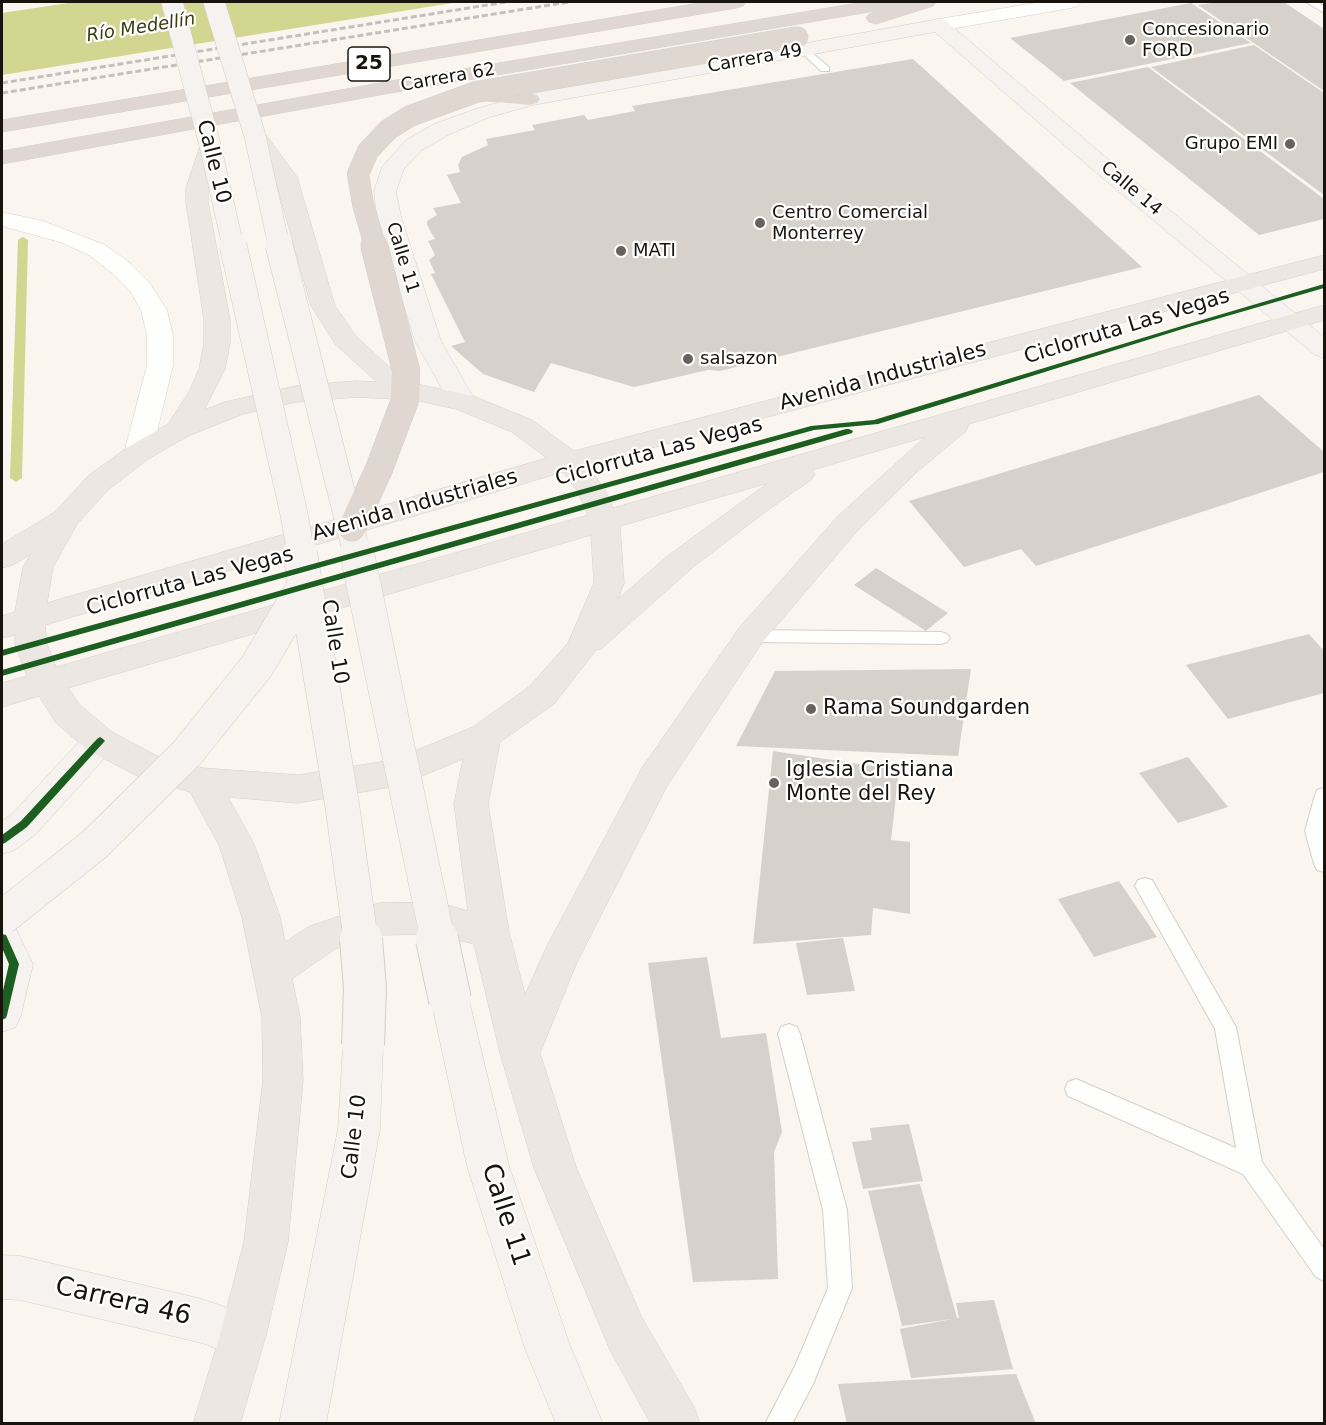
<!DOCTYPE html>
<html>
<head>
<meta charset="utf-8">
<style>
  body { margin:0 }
  #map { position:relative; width:1326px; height:1425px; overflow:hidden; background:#faf5ef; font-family:"DejaVu Sans",sans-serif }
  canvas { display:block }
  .frame { position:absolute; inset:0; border:3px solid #18140d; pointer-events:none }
</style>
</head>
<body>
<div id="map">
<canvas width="1326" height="1425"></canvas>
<div class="frame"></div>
</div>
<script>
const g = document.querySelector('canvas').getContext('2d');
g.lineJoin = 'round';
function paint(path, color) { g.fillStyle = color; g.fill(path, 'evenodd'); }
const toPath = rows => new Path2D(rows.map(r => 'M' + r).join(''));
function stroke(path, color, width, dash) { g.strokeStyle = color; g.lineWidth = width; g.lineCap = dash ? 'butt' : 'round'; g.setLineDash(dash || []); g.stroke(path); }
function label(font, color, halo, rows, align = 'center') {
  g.font = font + ' "DejaVu Sans",sans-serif'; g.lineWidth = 4.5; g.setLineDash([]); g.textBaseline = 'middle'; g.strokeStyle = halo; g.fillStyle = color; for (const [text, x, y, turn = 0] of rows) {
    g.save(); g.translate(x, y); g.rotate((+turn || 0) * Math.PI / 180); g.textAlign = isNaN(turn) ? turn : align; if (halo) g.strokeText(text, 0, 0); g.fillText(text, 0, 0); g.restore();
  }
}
paint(toPath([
  [75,2,459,2,2,75,2,13]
]), '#d2d690');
paint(toPath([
  [23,237,28,240,22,478,16,482,10,478,18,240,23,237]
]), '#d2d690');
paint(toPath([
  [1218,2,1284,2,1324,29,1324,91,1198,5],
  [1191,3,1251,43,1064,81,1010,38],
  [1254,45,1324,93,1324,195,1151,67],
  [913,59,1142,267,720,371,708,370,634,387,551,363,534,392,483,374,451,346,465,342,431,274,435,273,429,260,435,255,428,241,435,239,427,225,427,221,437,215,433,208,461,203,447,175,460,172,458,165,462,157,488,145,486,139,535,130,532,125,584,115,588,120,635,111,632,106],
  [1148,67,1324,199,1324,219,1259,235,1070,83],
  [1259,395,1324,452,1324,472,1036,566,1021,549,964,567,909,501],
  [876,568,948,613,926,631,854,585],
  [1309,634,1324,651,1324,693,1228,719,1186,665],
  [971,669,958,756,736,746,775,671],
  [773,751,899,770,891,840,910,842,910,914,873,908,871,935,753,944],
  [1188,757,1228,807,1178,823,1139,773],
  [1119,881,1157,937,1094,957,1058,899],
  [843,938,855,991,807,995,796,943],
  [707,957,721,1038,766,1033,782,1132,774,1152,778,1279,693,1282,648,963],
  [909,1124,923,1181,863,1189,852,1142,872,1140,870,1128],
  [920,1184,957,1318,959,1318,956,1303,994,1300,1013,1369,911,1378,900,1329,952,1319,902,1326,868,1191],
  [1016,1374,1036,1424,847,1424,838,1384]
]), '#d6d2cb');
const lane = toPath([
  [1306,2,1317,2,1324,6,1324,13,1306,2],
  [805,47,829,67,829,71,821,71,801,52,800,50,805,47],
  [750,630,941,632,947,634,950,638,947,642,941,644,750,642,744,640,741,636,744,632,750,630],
  [1324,788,1324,872,1317,870,1314,864,1305,831,1315,795,1317,790,1324,788],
  [1145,878,1152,880,1236,1027,1262,1162,1324,1249,1324,1281,1316,1277,1243,1174,1068,1096,1065,1089,1068,1082,1076,1079,1236,1148,1215,1029,1135,886,1138,880,1145,878],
  [789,1024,797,1027,800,1034,847,1210,852,1288,813,1384,792,1424,765,1424,795,1366,828,1288,823,1210,778,1034,781,1027,789,1024]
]);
const street = toPath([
  [1041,2,1081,2,1078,6,1071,8,939,31,932,29,929,25,932,21,939,19,1041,2],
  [2,212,43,221,105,245,130,263,149,282,167,310,173,335,173,365,152,453,148,459,138,462,128,459,124,453,147,365,147,335,141,310,130,291,112,273,89,255,60,242,2,226,2,212]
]);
const secondary = toPath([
  [939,19,946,21,1109,160,1324,337,1324,358,1315,355,1093,170,935,32,533,105,490,117,450,134,422,150,404,169,396,191,401,217,441,341,476,402,473,408,463,410,453,408,415,341,377,217,374,191,382,167,406,140,434,124,476,109,530,93,939,19],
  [100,728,112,732,117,741,112,750,36,834,15,850,2,854,2,821,12,814,88,732,100,728],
  [2,922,15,927,33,964,21,1015,16,1027,2,1032,2,922],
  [450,983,464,988,469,1000,509,1166,569,1343,603,1424,556,1424,524,1346,467,1166,431,1000,436,988,450,983],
  [363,1027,377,1032,383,1045,380,1129,326,1424,279,1424,338,1129,343,1045,349,1032,363,1027],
  [2,1255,20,1256,202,1299,259,1319,266,1335,259,1351,243,1358,202,1343,20,1300,2,1299,2,1255]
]);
const primary = toPath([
  [255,130,263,131,297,177,335,306,355,335,388,366,421,385,473,396,532,420,574,451,1324,255,1324,269,587,465,605,490,613,508,1324,305,1324,320,969,424,966,431,917,472,858,530,761,644,667,786,577,962,540,1053,576,1167,642,1318,694,1407,700,1424,651,1424,610,1350,534,1168,500,1053,474,944,436,934,379,935,335,949,292,979,300,1017,303,1080,288,1242,266,1335,240,1424,193,1424,220,1335,244,1242,263,1080,262,1017,242,917,219,845,190,792,135,775,88,750,56,723,39,696,2,707,2,683,27,676,15,644,15,635,2,638,2,616,15,612,23,567,31,554,13,565,2,568,2,544,55,512,88,476,128,447,168,424,189,392,199,369,204,343,204,320,186,202,186,188,202,140,210,138,218,140,221,145,208,188,208,202,230,320,230,343,225,369,204,410,225,402,296,386,356,381,377,382,336,345,311,306,275,178,244,136,247,131,255,130],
  [356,397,415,400,456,409,512,432,547,458,47,603,53,567,77,524,108,490,148,459,188,436,243,414,296,402,356,397],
  [925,437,838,516,739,628,642,768,547,946,525,995,509,932,488,804,500,742,554,704,596,650,601,649,692,568,765,512,811,480,815,474,812,470,925,437],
  [563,472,578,492,588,515,56,667,47,644,45,625,563,472],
  [768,483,670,554,618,599,624,583,620,526,768,483],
  [591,535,594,583,568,643,530,686,473,727,393,760,298,775,202,768,157,756,112,732,80,705,68,688,591,535],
  [463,759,454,804,468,911,436,902,379,903,310,926,285,942,280,917,254,844,228,797,298,803,397,786,463,759]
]);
const highway = toPath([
  [705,2,746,2,743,6,736,8,2,132,2,120,705,2],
  [864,2,936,2,933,6,876,24,869,22,866,18,869,14,881,10,385,94,2,164,2,151,385,82,864,2],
  [462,88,530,93,537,95,540,99,537,103,530,105,455,98,452,94,455,90,462,88]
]);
stroke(lane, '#d4cfc9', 2);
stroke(street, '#d4cfc9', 1);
stroke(secondary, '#d4cfc9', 1);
stroke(primary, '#d4d1ce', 1);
stroke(highway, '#d4d1ce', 1);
paint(lane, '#fefefd');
paint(street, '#fefefd');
paint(secondary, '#f5f2ef');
paint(primary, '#ece7e2');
paint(highway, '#e0d7d1');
stroke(toPath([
  [2,83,506,2],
  [2,93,569,2]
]), '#c2c1bf', 3, [6, 3]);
const secondaryBridgeFar3 = toPath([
  [172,2,210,145,233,246],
  [214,2,255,136,279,246]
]);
const secondaryBridgeFar2 = toPath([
  [233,245,294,514,301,554],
  [279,245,357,554]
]);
const secondaryBridgeFar1 = toPath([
  [300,553,342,804,361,941],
  [357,553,438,941],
  [2,918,95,844,187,753,257,666,306,583]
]);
const secondaryBridge = toPath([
  [361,939,365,988,363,1045],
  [437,939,450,1000]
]);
const highwayBridgeFar1 = toPath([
  [375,246,363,204,358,174,368,151,389,129,410,116,476,92,798,37]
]);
const highwayBridge = toPath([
  [352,528,379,469,405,400,406,370,374,245]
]);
stroke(secondaryBridgeFar3, '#d4cfc9', 22, []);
stroke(secondaryBridgeFar2, '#d4cfc9', 28, []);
stroke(secondaryBridgeFar1, '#d4cfc9', 35, []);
stroke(secondaryBridge, '#d4cfc9', 44, []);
stroke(highwayBridgeFar1, '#d4d1ce', 22, []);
stroke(highwayBridge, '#d4d1ce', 28, []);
stroke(secondaryBridgeFar3, '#f5f2ef', 21);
stroke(secondaryBridgeFar2, '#f5f2ef', 27);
stroke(secondaryBridgeFar1, '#f5f2ef', 34);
stroke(secondaryBridge, '#f5f2ef', 42);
stroke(highwayBridgeFar1, '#e0d7d1', 21);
stroke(highwayBridge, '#e0d7d1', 27);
paint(toPath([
  [1324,284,1324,288,1189,327,878,424,814,430,2,656,2,650,811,426,874,420,1185,325,1324,284],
  [846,429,849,429,853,431,852,433,2,676,2,670,846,429],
  [100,737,103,739,105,741,103,743,27,827,5,843,2,844,2,835,21,821,97,739,100,737],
  [2,934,6,935,19,964,7,1015,6,1018,2,1020,2,995,9,964,2,948,2,934]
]), '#1b5e20');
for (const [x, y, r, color] of [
  [1130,40,6,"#67635c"],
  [1290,144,6,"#67635c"],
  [760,223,6,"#67635c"],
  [621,251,6,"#67635c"],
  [688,359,6,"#67635c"],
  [811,709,6,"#67635c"],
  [774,783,6,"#67635c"]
]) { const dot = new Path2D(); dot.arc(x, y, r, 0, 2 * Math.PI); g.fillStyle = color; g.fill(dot); stroke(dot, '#fff', 2); }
label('italic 18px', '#3a3d14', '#fff', [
  ["Río Medellín",141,28,-9]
]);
label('18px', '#18140d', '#fff', [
  ["Concesionario",1142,30],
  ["FORD",1142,51],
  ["Grupo EMI",1278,144,"right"],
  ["Centro Comercial",772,213],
  ["Monterrey",772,234],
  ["MATI",633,251],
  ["salsazon",700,359]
], 'left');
label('18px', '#18140d', '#fff', [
  ["Carrera 49",755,59,-10],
  ["Carrera 62",448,78,-10],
  ["Calle 14",1131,189,40],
  ["Calle 11",402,258,73]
]);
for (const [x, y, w] of [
  [369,64,42]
]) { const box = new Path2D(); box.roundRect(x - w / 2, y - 17, w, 34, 4.5); g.fillStyle = '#fff'; g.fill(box); stroke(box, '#18140d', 1.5); }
label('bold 20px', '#18140d', null, [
  ["25",369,64]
]);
label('21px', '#18140d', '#fff', [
  ["Calle 10",213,162,76],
  ["Ciclorruta Las Vegas",1127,327,-17],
  ["Avenida Industriales",883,377,-15],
  ["Ciclorruta Las Vegas",659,452,-15],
  ["Avenida Industriales",415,506,-16],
  ["Ciclorruta Las Vegas",190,582,-15],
  ["Calle 10",334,642,81],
  ["Calle 10",355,1137,-83]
]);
label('21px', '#18140d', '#fff', [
  ["Rama Soundgarden",823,709],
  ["Iglesia Cristiana",786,771],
  ["Monte del Rey",786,795]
], 'left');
label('26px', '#18140d', '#fff', [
  ["Calle 11",505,1215,72],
  ["Carrera 46",123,1302,13]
]);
</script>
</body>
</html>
